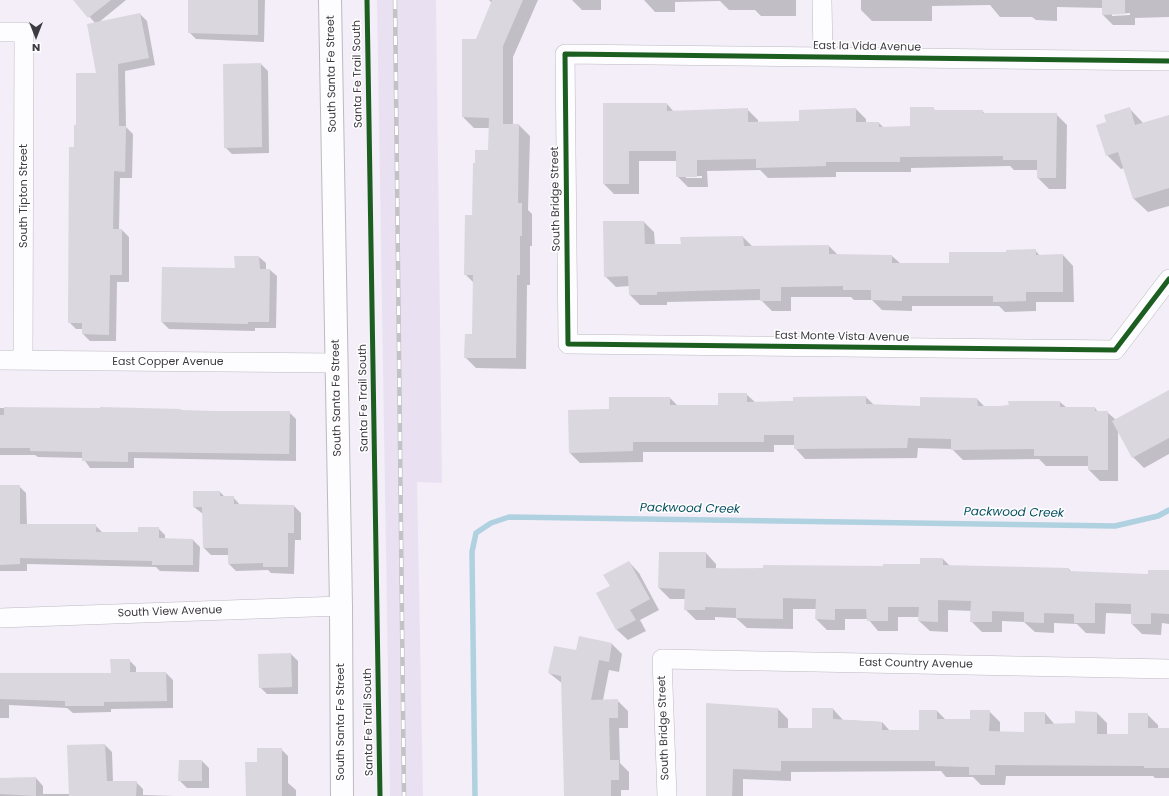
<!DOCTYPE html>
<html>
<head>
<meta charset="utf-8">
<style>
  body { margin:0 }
  #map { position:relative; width:1169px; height:796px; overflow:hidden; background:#f3eef8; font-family:Poppins,sans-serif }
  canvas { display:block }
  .north { position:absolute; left:16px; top:16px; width:40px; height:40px; -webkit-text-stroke:3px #fff; paint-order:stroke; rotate:180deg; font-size:11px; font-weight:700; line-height:16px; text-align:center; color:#3d3a41 }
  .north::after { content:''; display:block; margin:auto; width:14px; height:18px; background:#3d3a41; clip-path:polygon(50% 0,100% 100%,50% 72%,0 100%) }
</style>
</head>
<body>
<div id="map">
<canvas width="1169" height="796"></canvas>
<div class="north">N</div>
</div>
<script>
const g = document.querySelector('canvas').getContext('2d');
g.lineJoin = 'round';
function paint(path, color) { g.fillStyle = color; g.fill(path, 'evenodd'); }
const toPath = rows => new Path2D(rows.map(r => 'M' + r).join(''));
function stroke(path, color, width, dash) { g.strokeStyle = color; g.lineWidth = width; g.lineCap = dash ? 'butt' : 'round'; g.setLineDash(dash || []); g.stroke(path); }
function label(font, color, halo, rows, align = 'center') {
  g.font = font + ' Poppins,sans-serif'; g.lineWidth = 3; g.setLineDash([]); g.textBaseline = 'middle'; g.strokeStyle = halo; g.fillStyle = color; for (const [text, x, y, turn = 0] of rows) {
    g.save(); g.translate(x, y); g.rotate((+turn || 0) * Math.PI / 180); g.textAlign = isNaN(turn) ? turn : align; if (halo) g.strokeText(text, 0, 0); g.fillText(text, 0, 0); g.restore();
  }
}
paint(toPath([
  [377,0,436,0,442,483,417,482,423,796,390,796]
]), '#e9e1f2');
paint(toPath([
  [75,0,126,0,98,23,140,14,147,21,155,65,125,71,126,127,133,134,132,178,120,178,119,230,122,230,129,237,129,282,117,282,116,341,90,341,83,334,83,329,76,329,69,322,75,148,77,126,98,74,95,23],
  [189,0,265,0,264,42,196,39,189,32],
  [489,0,538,0,513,57,513,125,519,125,530,136,528,210,532,214,532,246,530,246,530,285,527,285,526,369,476,368,465,357,473,335,474,283,465,274,473,216,489,151,489,128,474,128,463,117,476,40,492,3],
  [572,0,796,0,796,16,761,16,755,10,729,10,720,1,675,2,675,12,655,12,644,0,601,0,601,10,582,10],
  [861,0,1169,0,1169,17,1135,18,1135,25,1113,25,1103,15,1103,8,1057,7,1057,21,1036,20,1032,17,1000,17,990,5,932,6,932,21,872,21,861,10],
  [1130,13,1130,15,1112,16,1112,14],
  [261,64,268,71,269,153,232,154,225,147],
  [604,104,667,104,674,112,747,109,758,120,758,123,800,122,856,109,866,119,866,123,879,123,884,128,911,127,933,108,936,111,982,111,986,114,1056,114,1067,125,1066,189,1049,189,1038,178,1038,170,1014,170,1010,166,911,168,911,172,836,172,836,177,768,178,760,170,707,171,708,187,688,187,677,176,677,161,639,161,639,194,614,194,604,184],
  [686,176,702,176,702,178,686,178],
  [1129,108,1144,124,1169,116,1169,206,1148,212,1134,199,1125,168,1121,169,1107,155,1108,123],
  [644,222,654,232,655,245,682,245,743,237,753,247,829,246,838,255,892,256,901,264,950,264,1007,253,1035,250,1040,256,1063,255,1073,266,1074,302,1036,302,1036,311,1005,312,999,306,912,306,912,311,882,310,872,300,854,300,851,297,791,297,791,311,772,311,761,300,667,302,667,305,640,305,630,295,629,286,616,287,605,276],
  [259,257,266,263,266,270,270,270,277,276,276,328,255,328,255,331,169,329,162,322,236,269],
  [1169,391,1169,454,1144,468,1133,457,1118,430,1118,481,1100,481,1089,470,1089,466,1046,466,1039,459,963,460,952,449,918,448,917,458,805,459,795,448,795,445,774,445,774,452,643,452,643,462,580,463,570,453,610,410,610,398,670,398,678,406,719,406,746,394,756,403,866,397,875,406,921,407,977,399,985,407,1060,402,1067,408,1095,408,1098,412,1107,412,1116,420],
  [0,408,289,412,296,419,296,461,134,458,134,468,90,468,83,458,38,457,35,455,0,455],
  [0,486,19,486,26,493,27,525,95,525,102,532,139,533,158,528,165,535,165,539,193,540,200,547,199,572,160,571,156,567,27,564,27,571,0,571],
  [194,492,220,492,225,497,233,497,240,505,294,506,301,513,301,540,295,540,294,574,271,573,268,570,236,571,229,564,229,555,211,555,204,548,203,514,194,507],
  [706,553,716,564,716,569,884,567,921,565,943,559,950,566,1069,569,1072,573,1149,575,1169,571,1169,624,1162,623,1161,635,1142,634,1132,624,1132,614,1106,613,1105,634,1086,633,1077,624,1054,623,1054,633,1035,632,1024,622,1002,621,1002,632,982,632,971,621,972,611,948,610,948,632,930,631,919,621,919,617,898,617,898,631,878,631,868,619,845,619,845,630,827,630,816,619,817,609,793,609,793,629,747,628,736,618,715,617,715,620,696,620,685,609,686,599,670,599,659,588],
  [629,562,639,573,659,610,640,620,646,631,628,640,617,630,598,594,611,587],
  [580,638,612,644,622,654,619,672,609,670,603,700,617,700,628,711,628,728,619,728,620,763,629,772,629,790,621,790,621,796,565,796,563,684,549,673,577,651],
  [291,654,298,661,298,694,267,694,260,687],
  [129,660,136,667,136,673,166,673,173,680,173,708,111,709,111,712,73,713,67,708,9,705,9,718,0,718,0,674,112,674],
  [778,709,788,719,788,729,813,729,833,709,843,720,882,722,890,731,920,731,920,711,937,711,946,720,971,720,989,711,1000,722,1000,732,1025,733,1045,713,1055,725,1076,724,1097,713,1107,723,1107,735,1129,735,1147,714,1158,725,1158,729,1169,729,1169,778,1155,778,1153,776,1006,776,1005,785,981,785,973,777,946,777,941,771,791,772,791,781,743,779,743,796,707,796],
  [105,745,112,752,113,782,136,782,143,789,143,795,174,796,0,796,0,779,36,778,43,786,43,794,70,794],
  [281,749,288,756,288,783,296,790,296,796,247,796],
  [202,761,209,768,209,788,187,788,180,781]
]), '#0003');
stroke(toPath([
  [475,796,472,552,476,533,491,523,509,517,1115,526,1158,516,1169,510]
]), '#b0d1e0', 5.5);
paint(toPath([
  [73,0,111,0,88,18],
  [188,0,258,0,258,35,188,33],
  [492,0,523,0,503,46,503,124,519,124,518,203,522,203,522,236,520,236,520,275,517,275,516,358,464,358,465,334,472,334,473,275,464,275,465,215,472,215,473,163,475,163,475,150,488,150,489,118,462,117,462,39,476,39],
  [1102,0,1125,0,1125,14,1102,15],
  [140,13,149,58,118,64,119,126,126,126,125,172,114,171,113,229,122,229,122,275,110,275,109,335,82,334,82,323,68,323,69,147,74,147,74,125,76,125,76,73,96,73,87,24],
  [261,63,262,147,224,148,223,64],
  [603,103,667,103,667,111,748,108,748,122,799,121,799,110,856,108,856,122,879,122,879,127,910,126,910,107,934,107,934,110,983,110,983,113,1057,113,1056,178,1037,178,1037,160,1003,160,1003,156,900,157,900,162,826,162,826,166,756,168,756,159,697,160,697,177,676,177,676,151,629,151,629,184,603,184],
  [1130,107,1135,125,1169,115,1169,188,1133,199,1118,152,1106,156,1096,125,1106,122,1104,115],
  [603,221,644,221,645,244,681,244,680,237,743,236,744,246,829,245,829,254,892,255,892,263,949,263,949,252,1006,252,1006,250,1036,249,1036,255,1063,254,1063,292,1026,292,1026,301,993,302,993,296,902,296,902,301,871,300,871,290,843,290,843,286,781,287,781,301,760,301,760,289,657,292,657,295,629,295,628,276,604,277],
  [234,256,259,256,260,269,270,269,269,322,248,322,248,324,161,322,162,267,235,268],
  [1169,390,1169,438,1132,458,1112,421],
  [718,393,747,393,747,402,793,401,793,397,866,396,866,404,920,406,920,397,977,398,978,406,1009,406,1008,401,1060,401,1060,407,1095,407,1095,411,1108,411,1108,470,1088,470,1088,456,1034,456,1034,449,951,450,951,439,908,438,907,448,794,449,794,435,764,435,764,442,633,442,633,451,569,453,568,410,609,409,609,397,670,397,670,405,718,405],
  [4,407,100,408,100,407,181,409,181,411,290,411,289,454,128,452,128,462,82,461,82,452,30,451,30,448,0,448,0,415,4,415],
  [0,485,20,485,20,524,96,524,96,532,138,532,138,527,159,527,159,538,193,539,193,565,152,565,152,561,20,558,20,564,0,565],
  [193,491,220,491,220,496,234,496,234,504,294,505,294,533,288,533,288,567,263,567,263,563,228,564,228,548,203,548,202,507,193,507],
  [659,552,706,552,706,568,763,569,763,565,883,566,883,564,920,564,920,558,943,558,943,565,1069,568,1069,571,1148,574,1148,570,1169,570,1169,614,1151,613,1151,624,1131,624,1131,604,1095,603,1095,623,1074,623,1074,614,1044,613,1044,623,1024,622,1024,612,992,611,992,622,970,622,971,601,938,600,938,622,918,621,919,607,888,607,888,621,867,621,866,609,835,609,835,620,815,619,816,599,783,598,783,619,736,618,736,608,705,607,705,610,684,610,685,589,658,588],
  [629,561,650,599,630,610,636,620,616,630,596,593,610,586,603,575],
  [579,636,612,643,609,662,599,660,591,700,618,699,618,718,609,718,610,760,619,760,619,780,611,780,611,796,564,796,561,676,548,673,554,646,576,650],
  [291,653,292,687,259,688,258,654],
  [110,659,130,659,130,672,166,672,167,701,104,702,104,706,65,706,65,701,0,699,0,673,111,673],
  [706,703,778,708,778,728,812,728,812,708,833,708,833,719,882,722,882,730,919,730,919,710,937,710,937,719,970,719,970,710,990,710,989,731,1024,732,1024,712,1045,712,1045,724,1075,723,1075,711,1097,712,1097,734,1128,734,1128,713,1148,713,1148,728,1169,728,1169,768,1144,768,1144,766,995,765,995,775,969,775,969,767,935,766,935,761,781,761,781,771,733,769,732,796,706,796],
  [105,744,107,781,137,781,136,796,69,796,67,745],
  [257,748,282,748,282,796,246,796,245,762,257,762],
  [179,760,202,760,202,781,178,781],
  [36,777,36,796,0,794,0,778]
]), '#dbd7df');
const minor = toPath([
  [822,0,823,56],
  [0,32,24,32,23,360],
  [1169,61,565,54,568,344,1115,350,1169,279],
  [0,360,337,363],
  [0,618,341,606],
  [667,796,662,659,1169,669]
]);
const tertiary = toPath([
  [330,0,341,606,342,796]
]);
stroke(minor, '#bdbac0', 20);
stroke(tertiary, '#bdbac0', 24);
stroke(minor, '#fdfcfe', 19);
stroke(tertiary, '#fdfcfe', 22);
const rail = toPath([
  [395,0,404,796]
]);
stroke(rail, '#c3c2c5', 4.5);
stroke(rail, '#fff', 3, [9]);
stroke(toPath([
  [367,0,380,796],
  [1169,61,565,54,568,344,1115,350,1169,279]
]), '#1b5e20', 5);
label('11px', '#3d3a41', '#fff', [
  ["East la Vida Avenue",867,47,1],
  ["South Santa Fe Street",332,74,-91],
  ["Santa Fe Trail South",358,74,-91],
  ["South Tipton Street",24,196,-90],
  ["South Bridge Street",556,199,-91],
  ["East Monte Vista Avenue",842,337,1],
  ["East Copper Avenue",168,362],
  ["South Santa Fe Street",337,398,-91],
  ["Santa Fe Trail South",364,398,-91],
  ["South View Avenue",170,612,-2],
  ["East Country Avenue",916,664,1],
  ["South Santa Fe Street",341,722,-90],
  ["Santa Fe Trail South",369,722,-91],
  ["South Bridge Street",664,728,-92]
]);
label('italic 12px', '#044e5f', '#fff', [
  ["Packwood Creek",690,509,1],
  ["Packwood Creek",1014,513,1]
]);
</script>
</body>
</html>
